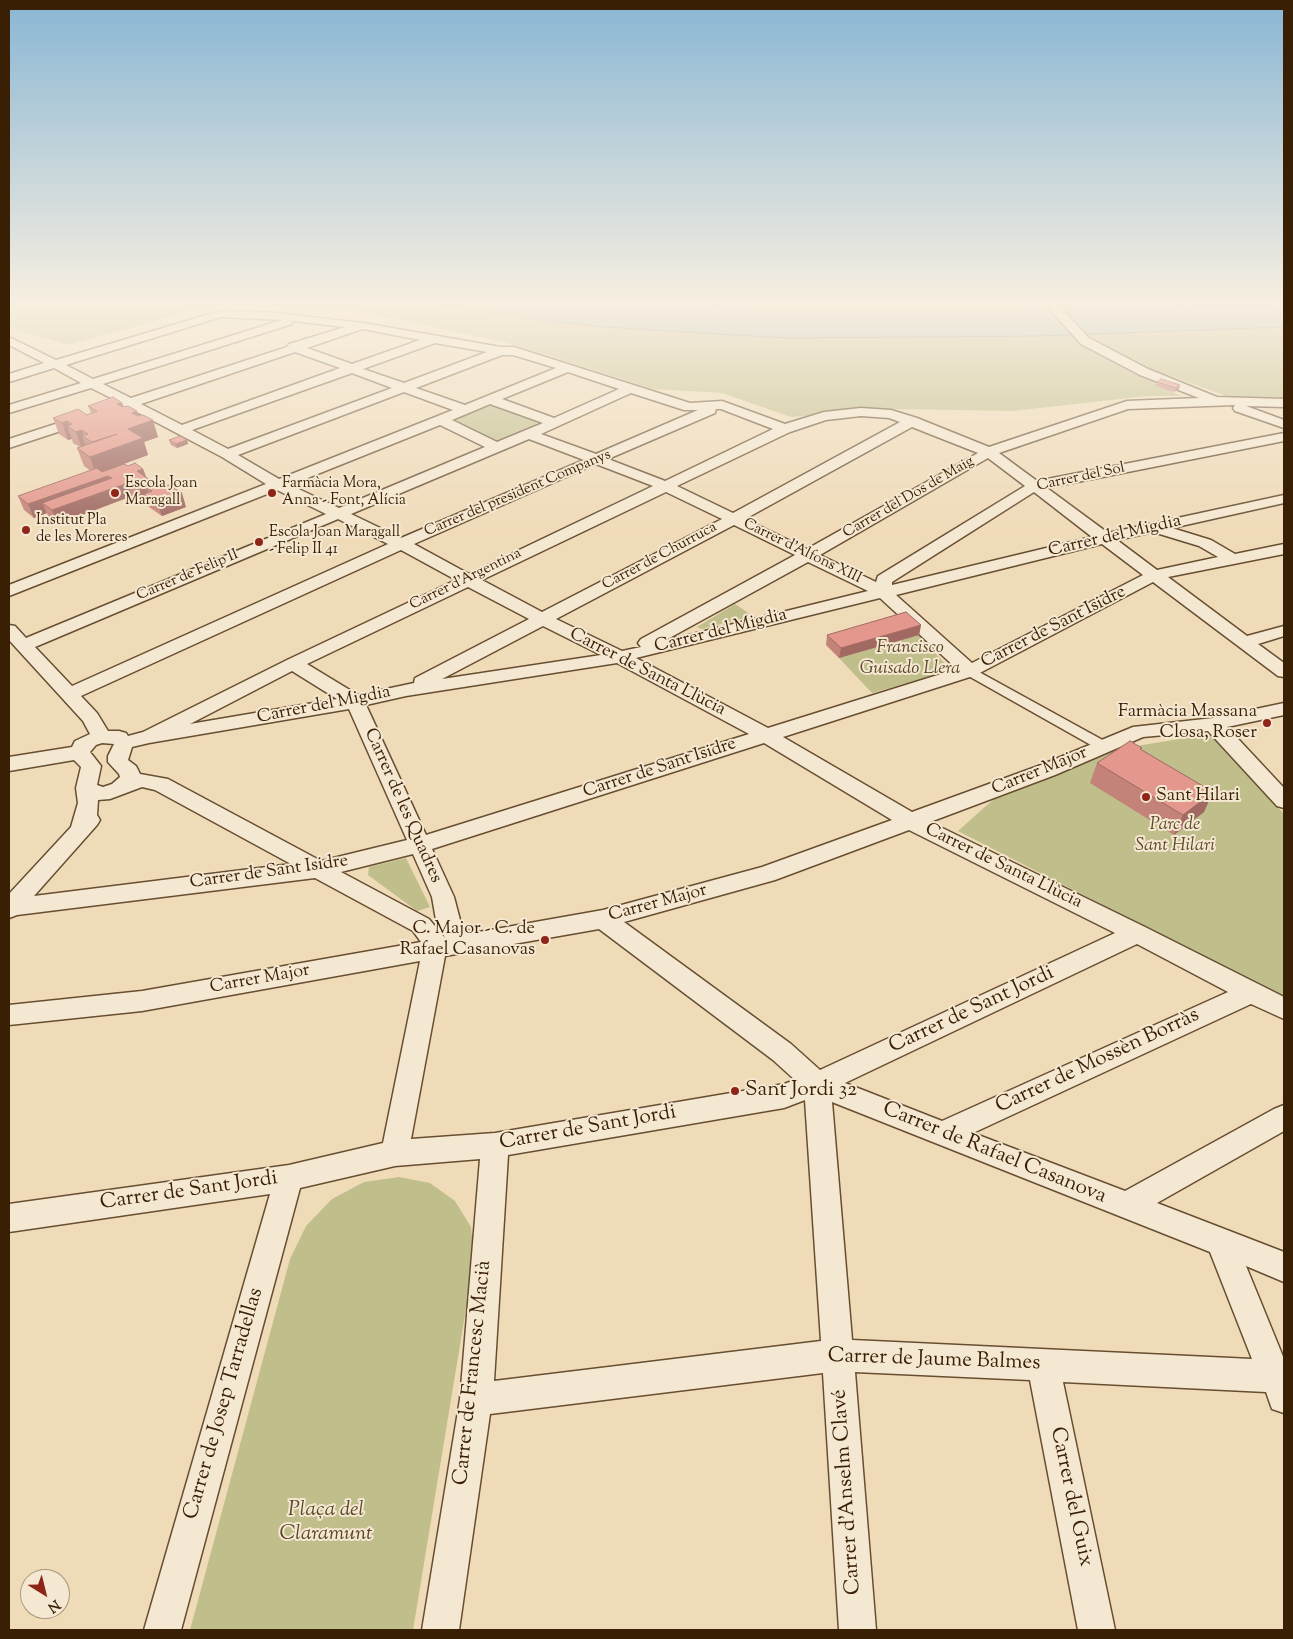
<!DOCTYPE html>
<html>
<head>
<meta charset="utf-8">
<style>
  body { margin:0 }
  #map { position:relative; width:1293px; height:1639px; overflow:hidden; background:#f0dbb9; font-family:"Sorts Mill Goudy",serif }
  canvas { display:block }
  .frame { position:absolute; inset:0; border:10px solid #391f04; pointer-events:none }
  .north { position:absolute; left:20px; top:1569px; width:50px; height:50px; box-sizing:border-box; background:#f5e8d2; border:1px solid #aa9880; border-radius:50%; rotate:144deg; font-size:14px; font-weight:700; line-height:20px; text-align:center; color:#391f04 }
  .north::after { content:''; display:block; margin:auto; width:18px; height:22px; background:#8f2418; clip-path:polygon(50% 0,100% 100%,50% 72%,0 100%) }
</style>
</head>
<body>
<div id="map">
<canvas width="1293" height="1639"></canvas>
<div class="frame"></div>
<div class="north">N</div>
</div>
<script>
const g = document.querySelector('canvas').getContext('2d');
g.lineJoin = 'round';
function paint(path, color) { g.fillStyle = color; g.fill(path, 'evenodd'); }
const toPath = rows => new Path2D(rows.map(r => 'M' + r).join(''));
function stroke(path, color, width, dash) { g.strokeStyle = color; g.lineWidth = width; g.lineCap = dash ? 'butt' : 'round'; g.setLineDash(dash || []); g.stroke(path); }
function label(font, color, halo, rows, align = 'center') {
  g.font = font + ' "Sorts Mill Goudy",serif'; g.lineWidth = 4; g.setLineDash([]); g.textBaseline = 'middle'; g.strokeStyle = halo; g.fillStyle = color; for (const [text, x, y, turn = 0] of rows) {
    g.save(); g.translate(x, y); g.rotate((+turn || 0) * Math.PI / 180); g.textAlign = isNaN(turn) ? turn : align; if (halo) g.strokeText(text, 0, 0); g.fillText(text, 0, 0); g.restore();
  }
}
paint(toPath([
  [9,305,192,305,190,311,69,345,9,328],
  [328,305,446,305,535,319,604,327,1130,333,1284,327,1284,398,1229,397,1168,375,1140,376,1181,396,1148,396,1012,411,895,409,791,417,722,393,653,389,512,344],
  [711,305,1239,305,930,311,755,310],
  [494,405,537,420,536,424,497,440,490,439,456,422,459,417,484,406],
  [735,604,753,616,701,629,697,627],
  [919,635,945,664,946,669,943,673,872,693,839,658],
  [1210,734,1284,814,1284,998,958,831,995,798,1118,749],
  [406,858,430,907,417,911,368,875,369,867],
  [399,1177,430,1183,455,1201,471,1227,474,1260,413,1630,190,1630,290,1259,306,1226,332,1199,364,1182]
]), '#c0be8b');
const water = toPath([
  [446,305,711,305,755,310,930,311,1284,305,1284,327,1037,336,786,338,604,327,535,319,446,305]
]);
paint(water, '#9cb9b7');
stroke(water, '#747b6f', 1);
const pedestrian = toPath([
  [970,667,1108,743,1110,746,1108,749,1103,751,1098,749,965,674,964,671,965,668,970,667]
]);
const minor = toPath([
  [1046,305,1058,305,1089,338,1148,369,1217,397,1284,399,1284,407,1246,406,1284,420,1284,428,1235,411,1233,408,1235,405,1128,409,999,453,1037,481,1284,433,1284,441,1047,488,1108,533,1284,495,1284,503,1172,528,1211,540,1235,554,1284,544,1284,554,1168,577,1247,636,1284,626,1284,636,1258,644,1284,663,1284,677,1278,676,1153,582,976,675,783,737,912,812,1041,765,1133,727,1213,718,1284,703,1284,715,1227,727,1284,788,1284,808,1277,806,1208,731,1143,737,1055,775,930,822,1145,927,1284,997,1284,1019,1251,1004,973,1133,1125,1191,1274,1109,1284,1105,1284,1131,1157,1203,1284,1252,1284,1282,1246,1266,1284,1359,1284,1413,1272,1409,1266,1392,1063,1382,1115,1630,1078,1630,1030,1380,855,1372,876,1630,839,1630,823,1373,490,1414,459,1630,422,1630,460,1399,480,1159,395,1166,300,1188,181,1630,144,1630,270,1194,9,1232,9,1204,289,1165,383,1143,420,961,142,1011,9,1025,9,1005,142,991,421,942,413,931,315,878,17,915,9,918,9,894,71,827,78,803,76,788,81,767,74,760,9,771,9,757,72,747,75,741,90,734,83,721,9,640,9,625,15,626,26,638,326,514,277,490,9,596,9,585,266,484,222,457,129,408,121,410,116,409,114,406,119,402,91,388,9,413,9,405,81,383,54,368,9,382,9,374,44,363,9,345,9,337,56,360,220,311,268,312,363,323,501,347,514,347,690,403,722,401,785,424,824,412,861,408,891,410,917,418,989,447,1127,401,1199,398,1140,375,1081,344,1046,305],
  [221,317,282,320,93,379,66,365,221,317],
  [293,321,345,327,289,344,287,347,131,398,103,384,292,324,293,321],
  [362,329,363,329,420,340,352,364,307,348,362,329],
  [435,343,487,352,404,383,363,369,435,343],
  [295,352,340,368,182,425,141,404,295,352],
  [502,355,513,355,556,368,465,405,416,388,502,355],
  [568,372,619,389,554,418,502,399,568,372],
  [352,373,392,388,228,449,192,430,352,373],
  [404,392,453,410,279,479,238,455,404,392],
  [631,393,684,410,698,410,596,454,541,434,631,393],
  [490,404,543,423,497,442,452,420,490,404],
  [716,409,721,409,773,429,665,481,608,459,715,413,716,409],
  [861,416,889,418,900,422,733,513,677,486,790,432,826,420,861,416],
  [440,425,485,447,339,508,290,485,440,425],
  [912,427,978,453,807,549,745,519,912,427],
  [529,439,584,460,401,538,351,514,529,439],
  [988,458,1025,486,878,576,876,582,820,555,988,458],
  [596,464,653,486,469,574,414,544,596,464],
  [666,492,722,519,542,612,482,580,666,492],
  [1034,492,1092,537,892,585,892,582,1034,492],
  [338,519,388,544,72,686,35,647,338,519],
  [734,525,795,555,641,639,638,643,641,647,622,651,556,619,734,525],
  [1153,532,1199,546,1218,557,1157,570,1117,540,1153,532],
  [1102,544,1143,575,972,663,896,595,1102,544],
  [401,550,456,580,287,660,143,732,128,736,126,733,119,731,108,731,97,713,81,696,401,550],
  [808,562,868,591,664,641,808,562],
  [468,587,529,619,415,678,414,683,358,695,307,664,468,587],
  [880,598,957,669,768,728,636,658,880,598],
  [543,626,601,655,442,679,543,626],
  [617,663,749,734,426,835,366,705,406,696,617,663],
  [292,671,337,699,190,724,292,671],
  [349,709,407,840,321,861,168,779,140,774,136,766,128,760,132,747,149,743,349,709],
  [102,743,114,744,108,756,108,762,119,774,120,777,112,784,103,787,97,785,101,766,90,752,96,745,102,743],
  [764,743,892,820,762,867,603,910,473,933,464,928,460,920,454,897,432,849,764,743],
  [142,787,155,790,291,864,34,896,97,825,100,820,97,815,98,800,110,799,142,787],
  [909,830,1115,933,820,1070,791,1044,624,922,775,880,909,830],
  [413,854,432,897,436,920,445,938,429,919,341,872,413,854],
  [599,929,773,1060,795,1080,784,1084,495,1133,411,1139,445,956,599,929],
  [1137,944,1228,992,942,1121,845,1083,1137,944],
  [805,1100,821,1341,494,1381,508,1155,784,1108,805,1100],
  [832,1102,1210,1252,1252,1359,852,1340,832,1102],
  [83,415,88,416,90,419,88,422,9,448,9,439,83,415]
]);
stroke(pedestrian, '#674e31', 3);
stroke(minor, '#674e31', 3);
paint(pedestrian, '#f5e8d2');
paint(minor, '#f5e8d2');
paint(toPath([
  [1157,382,1180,385,1179,389,1174,392,1155,386],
  [122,403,124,407,139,416,158,437,144,442,148,455,124,464,128,466,143,469,146,477,186,507,162,516,149,507,147,503,144,504,132,496,58,524,48,516,47,513,34,518,24,510,18,496,91,471,84,466,77,448,80,447,73,443,72,439,68,440,59,434,53,418,87,415,91,413,88,406],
  [169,440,187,440,188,444,177,448,171,445],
  [921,625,919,635,839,658,826,645,827,635],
  [1141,750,1204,812,1174,835,1090,783,1097,763]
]), '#c48379');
paint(toPath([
  [1180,385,1179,389,1174,392,1176,388],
  [122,403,128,419,117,404],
  [137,411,141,424,153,420,158,437,144,442,148,455,96,474,90,457,96,454,92,442,117,434,128,429,132,413],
  [67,421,70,428,67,426,72,439,68,440,62,423],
  [82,430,84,437,82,436,87,448,82,449,76,432],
  [187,440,188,444,177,448,176,444],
  [143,469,148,482,137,471],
  [108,476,113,488,128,483,132,496,58,524,52,510,42,503,47,513,34,518,28,504],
  [147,488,150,498,144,494,147,503,144,504,139,490],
  [182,493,186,507,162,516,157,503],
  [921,625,919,635,839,658,841,648],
  [1213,792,1204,812,1174,835,1183,815]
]), '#a06a63');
const building = toPath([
  [1161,379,1180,385,1176,388,1157,382,1161,379],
  [113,397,122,403,117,404,123,407,128,406,137,411,132,413,138,416,143,415,153,420,128,429,143,438,90,457,77,448,117,434,92,442,82,436,88,434,82,430,76,432,67,426,72,424,67,421,62,423,53,418,78,409,87,415,97,411,88,406,113,397],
  [180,436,187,440,176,444,169,440,180,436],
  [135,463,143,469,137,471,161,488,169,485,182,493,157,503,144,494,152,491,147,488,139,490,128,483,52,510,42,503,112,478,108,476,28,504,18,496,97,468,102,472,124,464,128,466,135,463],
  [906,612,921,625,841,648,827,635,906,612],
  [1130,741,1142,748,1140,749,1213,792,1183,815,1097,763,1130,741]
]);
paint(building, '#e4988d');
stroke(building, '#a06a63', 1);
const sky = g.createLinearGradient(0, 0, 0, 534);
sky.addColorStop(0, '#89b6d4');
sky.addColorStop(0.57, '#f8efe0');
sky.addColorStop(1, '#f8efe000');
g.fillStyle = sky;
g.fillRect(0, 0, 1293, 534);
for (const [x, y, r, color] of [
  [115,493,5,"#8f2418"],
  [272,493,5,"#8f2418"],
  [26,530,5,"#8f2418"],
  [259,542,5,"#8f2418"],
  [1267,723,5,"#8f2418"],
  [1146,797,5,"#8f2418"],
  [545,940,5,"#8f2418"],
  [735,1091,5,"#8f2418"]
]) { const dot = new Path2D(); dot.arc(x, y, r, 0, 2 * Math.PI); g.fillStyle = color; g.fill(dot); stroke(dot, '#f5e8d2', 2); }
label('15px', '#391f04', '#f5e8d2', [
  ["Carrer del Sol",1081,478,-12],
  ["Carrer del president Companys",518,494,-23],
  ["Carrer del Dos de Maig",909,498,-30],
  ["Carrer d'Alfons XIII",802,552,26],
  ["Carrer de Churruca",660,557,-28],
  ["Carrer de Felip II",188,576,-23],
  ["Carrer d'Argentina",466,580,-26]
]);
label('15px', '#391f04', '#f5e8d2', [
  ["Escola Joan",125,484],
  ["Maragall",125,501],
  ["Farmàcia Mora,",282,484],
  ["Anna - Font, Alícia",282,501],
  ["Institut Pla",36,521],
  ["de les Moreres",36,538],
  ["Escola Joan Maragall",269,533],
  ["- Felip II 41",269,550]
], 'left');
label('18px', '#391f04', '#f5e8d2', [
  ["Carrer del Migdia",1115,537,-13],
  ["Carrer de Sant Isidre",1054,628,-27],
  ["Carrer del Migdia",721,632,-14],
  ["Carrer de Santa Llùcia",647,673,27],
  ["Carrer del Migdia",324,706,-11],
  ["Carrer de Sant Isidre",660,769,-18],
  ["Carrer Major",1040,772,-22],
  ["Carrer de les Quadres",402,806,66],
  ["Carrer de Santa Llùcia",1003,867,26],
  ["Carrer de Sant Isidre",269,873,-8],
  ["Carrer Major",658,904,-15],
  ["Carrer Major",260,980,-10]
]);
label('italic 18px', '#5b4726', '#f5e8d2', [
  ["Francisco",910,649],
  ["Guisado Llera",910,670],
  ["Parc de",1175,826],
  ["Sant Hilari",1175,847]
]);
label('18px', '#391f04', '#f5e8d2', [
  ["Farmàcia Massana",1257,713],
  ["Closa, Roser",1257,734],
  ["Sant Hilari",1156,797,"left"],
  ["C. Major - C. de",535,930],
  ["Rafael Casanovas",535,951]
], 'right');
label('21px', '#391f04', '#f5e8d2', [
  ["Carrer de Sant Jordi",972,1011,-25],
  ["Carrer de Mossèn Borràs",1098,1062,-25],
  ["Carrer de Sant Jordi",588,1129,-10],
  ["Carrer de Rafael Casanova",994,1154,22],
  ["Carrer de Sant Jordi",189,1192,-8],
  ["Carrer de Jaume Balmes",934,1361,2],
  ["Carrer de Francesc Macià",474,1373,-84],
  ["Carrer de Josep Tarradellas",225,1404,-74],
  ["Carrer d'Anselm Clavé",848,1492,-94],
  ["Carrer del Guix",1070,1497,78]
]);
label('21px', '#391f04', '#f5e8d2', [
  ["Sant Jordi 32",745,1091]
], 'left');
label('italic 21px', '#5b4726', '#f5e8d2', [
  ["Plaça del",326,1511],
  ["Claramunt",326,1535]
]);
</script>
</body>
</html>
